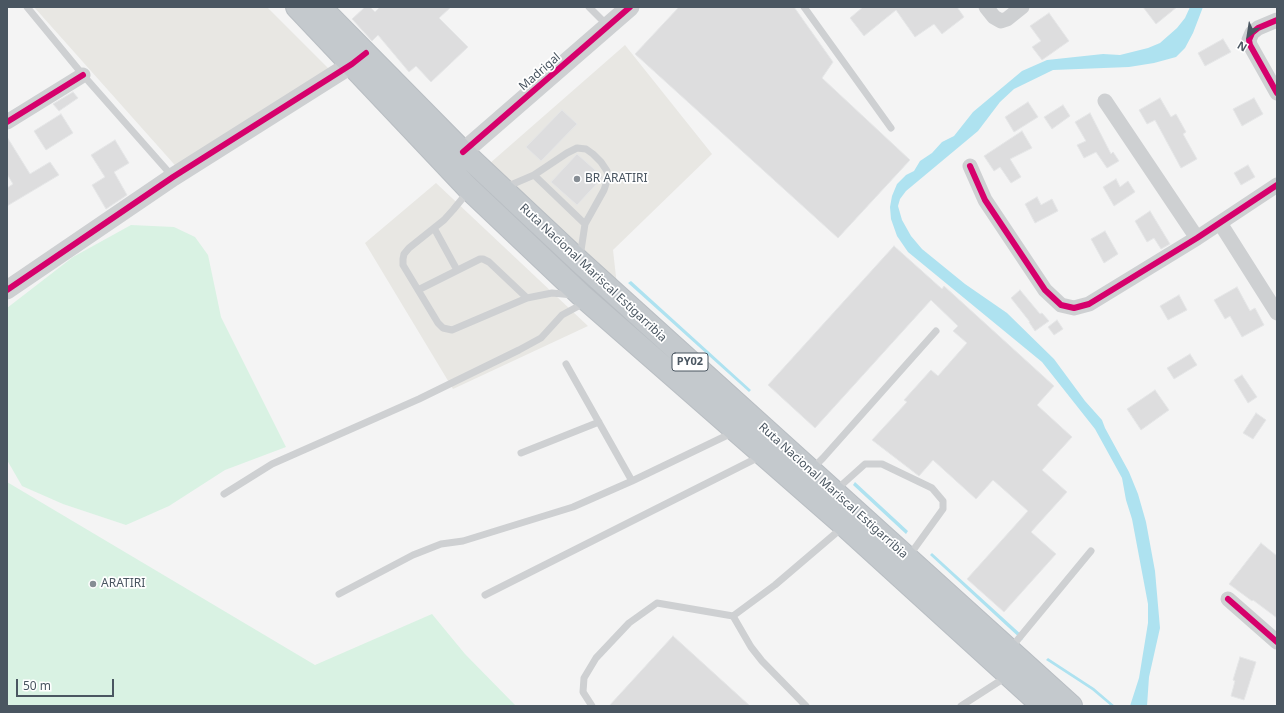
<!DOCTYPE html>
<html>
<head>
<meta charset="utf-8">
<style>
  body { margin:0 }
  #map { position:relative; width:1284px; height:713px; overflow:hidden; background:#f4f4f4; font-family:"Noto Sans",sans-serif }
  canvas { display:block }
  .frame { position:absolute; inset:0; border:8px solid #4a5661; pointer-events:none }
  .north { position:absolute; left:1228px; top:16px; width:40px; height:40px; -webkit-text-stroke:3px #fff; paint-order:stroke; rotate:210deg; font-size:11px; font-weight:700; line-height:16px; text-align:center; color:#4a5661 }
  .north::after { content:''; display:block; margin:auto; width:14px; height:18px; background:#4a5661; clip-path:polygon(50% 0,100% 100%,50% 72%,0 100%) }
  .scale { position:absolute; left:16px; top:679px; width:98px; height:18px; box-sizing:border-box; border:2px solid #4a5661; border-top:0; padding-left:5px; font-size:12px; line-height:14px; white-space:nowrap; color:#4a5661; -webkit-text-stroke:3px #fff; paint-order:stroke }
</style>
</head>
<body>
<div id="map">
<canvas width="1284" height="713"></canvas>
<div class="frame"></div>
<div class="north">N</div>
<div class="scale">50 m</div>
</div>
<script>
const g = document.querySelector('canvas').getContext('2d');
g.lineJoin = 'round';
function paint(path, color) { g.fillStyle = color; g.fill(path, 'evenodd'); }
const toPath = rows => new Path2D(rows.map(r => 'M' + r).join(''));
function stroke(path, color, width, dash) { g.strokeStyle = color; g.lineWidth = width; g.lineCap = dash ? 'butt' : 'round'; g.setLineDash(dash || []); g.stroke(path); }
function label(font, color, halo, rows, align = 'center') {
  g.font = font + ' "Noto Sans",sans-serif'; g.lineWidth = 3.5; g.setLineDash([]); g.textBaseline = 'middle'; g.strokeStyle = halo; g.fillStyle = color; for (const [text, x, y, turn = 0] of rows) {
    g.save(); g.translate(x, y); g.rotate((+turn || 0) * Math.PI / 180); g.textAlign = isNaN(turn) ? turn : align; if (halo) g.strokeText(text, 0, 0); g.fillText(text, 0, 0); g.restore();
  }
}
paint(toPath([
  [34,7,267,7,332,72,181,172],
  [625,45,712,154,613,250,617,286,489,164],
  [436,183,588,326,453,389,365,243]
]), '#e8e7e3');
paint(toPath([
  [131,225,174,227,195,237,208,255,221,317,286,447,225,470,169,506,126,525,63,504,22,486,7,460,7,308,73,257],
  [7,482,315,665,432,614,465,654,516,706,7,706]
]), '#d9f2e3');
paint(toPath([
  [1190,7,1203,7,1193,33,1185,48,1176,57,1154,63,1129,67,1053,70,1014,89,1000,102,978,131,906,191,900,199,898,206,902,220,911,236,922,249,965,284,1007,313,1054,359,1085,401,1102,420,1105,428,1129,472,1138,494,1146,522,1155,571,1160,628,1149,677,1147,706,1130,706,1139,678,1148,623,1148,604,1132,519,1126,500,1122,478,1095,429,1042,362,908,252,897,236,891,219,890,207,892,196,897,184,906,175,914,171,920,161,932,153,942,142,954,136,973,112,1022,71,1047,60,1103,54,1120,55,1148,48,1160,43,1177,28,1185,18],
  [631,281,751,390,749,392,628,283],
  [855,482,908,531,906,534,853,485],
  [932,553,1024,637,1022,640,930,555],
  [1048,658,1094,688,1115,706,1111,706,1092,690,1046,660]
]), '#aee2f0');
const building = toPath([
  [365,7,370,7,375,12,380,7,451,7,439,18,468,47,431,82,416,66,409,72,378,35,372,41,352,19,365,7],
  [679,7,794,7,833,62,822,78,910,160,838,238,635,54,679,7],
  [863,7,957,7,964,17,942,34,934,24,915,37,896,10,864,36,850,18,863,7],
  [1143,7,1177,7,1156,24,1143,7],
  [1049,13,1069,41,1042,60,1032,47,1041,41,1030,26,1049,13],
  [1223,39,1231,52,1205,66,1198,53,1223,39],
  [73,92,78,98,59,111,53,104,73,92],
  [1160,98,1171,117,1176,114,1186,132,1183,134,1197,159,1181,168,1155,120,1147,124,1139,110,1160,98],
  [1254,98,1263,114,1242,126,1233,109,1254,98],
  [1028,102,1038,117,1014,132,1005,117,1028,102],
  [1063,105,1070,116,1052,129,1044,117,1063,105],
  [562,110,577,124,541,161,526,147,562,110],
  [1090,113,1111,154,1113,152,1119,161,1107,168,1096,152,1084,158,1077,145,1086,141,1075,122,1090,113],
  [61,114,73,133,46,150,34,131,61,114],
  [1022,131,1032,148,1010,159,1021,177,1011,183,1000,167,994,171,984,156,1022,131],
  [7,137,30,174,50,162,59,175,7,206,7,188,13,184,7,174,7,137],
  [115,140,129,163,114,172,127,195,106,209,92,185,105,177,91,155,115,140],
  [577,154,603,177,577,205,551,182,577,154],
  [1248,165,1255,177,1241,185,1234,173,1248,165],
  [1116,179,1120,187,1128,181,1135,192,1114,206,1103,187,1116,179],
  [1037,197,1041,205,1052,199,1058,211,1035,223,1025,204,1037,197],
  [1150,211,1170,244,1161,249,1154,238,1147,242,1135,221,1150,211],
  [1105,231,1118,254,1104,263,1091,239,1105,231],
  [894,246,942,289,944,286,1054,386,1037,405,1072,437,1042,470,1067,492,1031,532,1056,554,1004,612,967,579,1028,511,993,480,976,499,933,460,919,476,872,440,907,402,904,400,931,370,938,376,967,343,953,331,958,326,931,300,815,428,768,385,894,246],
  [1237,287,1250,311,1255,308,1264,325,1242,337,1230,316,1225,319,1214,300,1237,287],
  [1020,290,1040,314,1042,313,1049,321,1035,331,1029,322,1030,322,1011,298,1020,290],
  [1179,295,1187,310,1168,320,1160,306,1179,295],
  [1057,320,1063,329,1054,335,1048,327,1057,320],
  [1190,354,1197,365,1174,379,1167,368,1190,354],
  [1242,375,1257,397,1248,403,1234,380,1242,375],
  [1155,390,1169,410,1141,430,1127,409,1155,390],
  [1256,413,1266,420,1253,439,1243,433,1256,413],
  [1261,543,1277,556,1277,618,1253,600,1252,601,1229,584,1261,543],
  [673,636,750,706,609,706,673,636],
  [1240,657,1256,662,1244,700,1231,696,1235,681,1233,680,1240,657]
]);
paint(building, '#ddddde');
stroke(building, '#e5e6e7', 1);
const trunk = toPath([
  [297,7,467,187,581,295,845,526,1043,706],
  [320,7,463,152,580,262,1071,706]
]);
stroke(trunk, '#b9bec3', 24);
stroke(toPath([
  [27,7,83,75,173,177],
  [589,7,607,25],
  [804,7,891,128],
  [534,175,585,224],
  [506,187,534,175,567,153,577,148,586,149,593,154,601,162,607,171,608,178,604,190,585,224,580,257],
  [466,189,462,199,453,210,444,220,409,248,404,254,403,259,403,265,438,323,443,328,452,330,527,298,552,293,573,295],
  [434,228,457,270],
  [418,290,480,259,483,259,489,262,527,298],
  [566,364,632,481],
  [521,453,599,422],
  [812,469,823,458,936,331],
  [836,490,865,464,882,464,932,488,943,501,943,509,909,556],
  [224,494,272,464,419,399,519,350,541,338,562,315,586,302],
  [339,594,413,555,441,544,463,541,573,507,632,481,734,432],
  [485,595,761,456],
  [1010,649,1091,551],
  [592,706,583,692,584,678,596,658,629,623,657,603,733,616],
  [806,706,762,661,751,647,733,616,775,585,843,527],
  [961,706,1006,677]
]), '#ced0d2', 7);
stroke(toPath([
  [986,7,994,17,1001,21,1007,19,1022,7],
  [1277,20,1258,28,1252,33,1249,40,1250,45,1277,93],
  [1105,101,1197,238],
  [7,122,83,75],
  [970,166,985,200,1045,290,1061,305,1074,308,1089,304,1197,238,1277,185],
  [1220,223,1277,313],
  [1228,599,1277,642]
]), '#ced0d2', 15);
stroke(toPath([
  [463,152,630,7],
  [7,290,173,177,352,64,363,55]
]), '#ced0d2', 19);
stroke(trunk, '#c4c9cd', 22);
stroke(toPath([
  [1277,20,1258,28,1252,33,1249,40,1250,45,1277,93],
  [7,122,83,75],
  [463,152,630,7],
  [970,166,985,200,1045,290,1061,305,1074,308,1089,304,1197,238,1277,185],
  [7,290,173,177,352,64,366,53],
  [1228,599,1277,642]
]), '#d6006c', 6);
for (const [x, y, r, color] of [
  [577,179,4,"#868d94"],
  [93,584,4,"#868d94"]
]) { const dot = new Path2D(); dot.arc(x, y, r, 0, 2 * Math.PI); g.fillStyle = color; g.fill(dot); stroke(dot, '#fff', 1.5); }
for (const [x, y, w] of [
  [690,362,36]
]) { const box = new Path2D(); box.roundRect(x - w / 2, y - 9, w, 18, 3); g.fillStyle = '#fff'; g.fill(box); stroke(box, '#4a5661', 1); }
label('bold 11px', '#4a5661', null, [
  ["PY02",690,362]
]);
label('12px', '#4a5661', '#fff', [
  ["Madrigal",540,72,-41],
  ["Ruta Nacional Mariscal Estigarribia",593,273,43],
  ["Ruta Nacional Mariscal Estigarribia",833,491,42]
]);
label('12px', '#4a5661', '#fff', [
  ["BR ARATIRI",585,179],
  ["ARATIRI",101,584]
], 'left');
</script>
</body>
</html>
